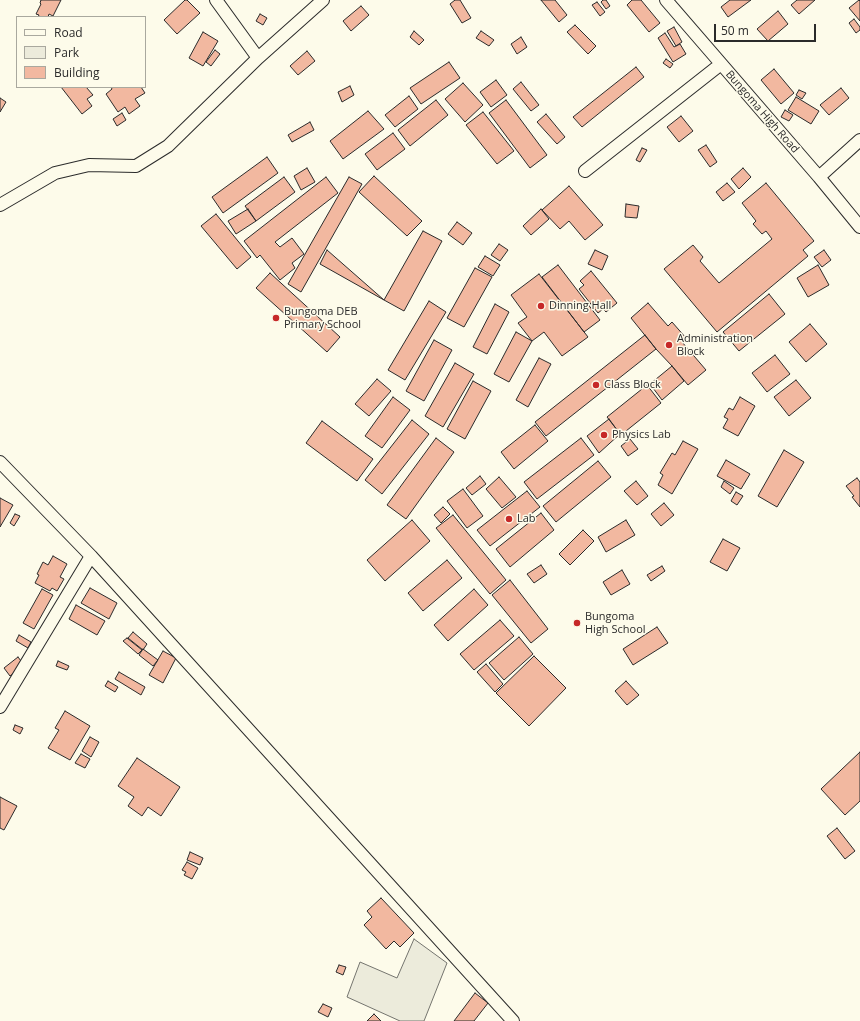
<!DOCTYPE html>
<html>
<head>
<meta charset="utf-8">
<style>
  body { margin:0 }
  #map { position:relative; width:860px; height:1021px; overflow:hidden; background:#fdfbea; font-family:"Open Sans",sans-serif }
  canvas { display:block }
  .legend { position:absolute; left:16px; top:16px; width:130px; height:72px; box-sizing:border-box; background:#fdfbea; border:1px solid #a9a89e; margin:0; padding:5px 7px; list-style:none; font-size:12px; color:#2b2b2b }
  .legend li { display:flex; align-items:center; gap:8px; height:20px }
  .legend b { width:20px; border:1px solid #a9a89e }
  .scale { position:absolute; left:714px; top:24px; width:102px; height:18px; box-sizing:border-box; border:2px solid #2b2b2b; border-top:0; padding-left:5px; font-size:12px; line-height:14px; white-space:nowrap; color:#2b2b2b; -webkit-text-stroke:3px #fdfbea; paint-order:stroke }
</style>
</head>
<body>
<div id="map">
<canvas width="860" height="1021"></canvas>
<ul class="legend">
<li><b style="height:5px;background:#fdfbea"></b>Road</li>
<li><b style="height:11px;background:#ecebdb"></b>Park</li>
<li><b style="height:11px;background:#f2b8a0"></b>Building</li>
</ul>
<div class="scale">50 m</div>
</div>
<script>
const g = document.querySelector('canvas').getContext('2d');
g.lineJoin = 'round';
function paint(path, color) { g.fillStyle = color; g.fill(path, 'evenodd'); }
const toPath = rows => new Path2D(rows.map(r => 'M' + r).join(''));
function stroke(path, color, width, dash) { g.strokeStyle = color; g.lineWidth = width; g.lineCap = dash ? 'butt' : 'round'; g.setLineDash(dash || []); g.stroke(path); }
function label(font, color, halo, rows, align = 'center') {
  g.font = font + ' "Open Sans",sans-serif'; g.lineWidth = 3; g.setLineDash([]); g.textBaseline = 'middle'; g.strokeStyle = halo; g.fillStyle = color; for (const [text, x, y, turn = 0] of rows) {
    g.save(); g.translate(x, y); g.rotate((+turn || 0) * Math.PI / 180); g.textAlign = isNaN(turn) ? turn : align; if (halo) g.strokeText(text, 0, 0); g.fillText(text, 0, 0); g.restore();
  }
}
const green = toPath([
  [414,939,447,963,424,1021,400,1021,347,997,360,962,397,978,414,939]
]);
paint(green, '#ecebdb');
stroke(green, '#74746e', 1);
const building = toPath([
  [41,0,61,0,53,16,49,14,48,17,38,17,39,15,36,14,41,4,40,3,41,0],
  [185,0,187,0,200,13,177,34,164,20,185,0],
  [455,0,460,0,471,18,462,23,450,4,455,0],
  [541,0,555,0,567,15,559,22,541,0],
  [603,0,606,0,610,6,606,9,601,2,603,0],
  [632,0,641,0,660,23,649,32,627,5,632,0],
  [730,0,751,0,728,17,721,7,730,0],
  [797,0,815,0,799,14,791,5,797,0],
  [859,0,860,1,860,21,849,8,859,0],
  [597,2,605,12,600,16,592,5,597,2],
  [361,6,369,15,351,31,343,21,361,6],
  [778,11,788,24,768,41,757,29,778,11],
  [260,14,267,18,263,25,256,21,260,14],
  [854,19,860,27,860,30,856,33,849,23,854,19],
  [575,25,596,46,588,54,567,32,575,25],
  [674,27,682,42,676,46,667,31,674,27],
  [414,31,424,40,419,45,410,37,414,31],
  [481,31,494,40,489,46,476,38,481,31],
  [203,32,218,41,203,66,189,58,203,32],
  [665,33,674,47,680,44,686,54,673,62,658,38,665,33],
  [521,37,527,47,517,54,511,44,521,37],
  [215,50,220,54,211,66,206,62,215,50],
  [307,51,315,61,298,75,290,66,307,51],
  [666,59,673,64,670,68,663,63,666,59],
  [449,62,460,78,421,104,410,88,449,62],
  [636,67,644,77,582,127,573,117,636,67],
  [774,69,794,93,781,104,761,80,774,69],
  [496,80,507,95,491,107,480,92,496,80],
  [521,82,539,105,531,111,513,89,521,82],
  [463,83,483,105,465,122,445,99,463,83],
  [350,86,354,95,342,102,338,92,350,86],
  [61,87,86,87,93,95,87,99,92,106,82,114,61,87],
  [111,87,141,87,145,93,135,99,140,106,129,114,125,107,118,112,106,94,112,89,111,87],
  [841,88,849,98,829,115,820,105,841,88],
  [799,90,806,93,802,99,796,95,799,90],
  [409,96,418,109,395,127,385,115,409,96],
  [796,97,819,111,811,124,788,110,796,97],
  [0,98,6,102,0,112,0,98],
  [436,100,448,115,410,146,398,130,436,100],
  [506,100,547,155,530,168,489,113,506,100],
  [785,110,793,115,789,121,781,117,785,110],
  [368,111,384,129,343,159,330,141,368,111],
  [483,112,514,151,497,164,466,125,483,112],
  [122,113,126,120,117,126,113,119,122,113],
  [546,114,565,137,557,144,537,122,546,114],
  [681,116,693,131,679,142,667,127,681,116],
  [310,122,314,130,292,142,288,135,310,122],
  [393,133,405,149,377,170,365,154,393,133],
  [706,145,717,162,710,167,698,150,706,145],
  [642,148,647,150,640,162,636,160,642,148],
  [267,157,278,173,223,213,212,197,267,157],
  [307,168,315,182,301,190,294,176,307,168],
  [743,168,751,177,739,189,731,179,743,168],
  [374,176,422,221,407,236,359,192,374,176],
  [284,177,295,192,256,221,245,206,284,177],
  [326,177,338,193,275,242,280,247,292,238,304,254,292,263,295,268,280,280,260,255,257,258,244,241,326,177],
  [349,177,362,184,301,292,288,284,349,177],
  [727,183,735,192,723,201,716,192,727,183],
  [766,183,814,241,803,250,808,256,717,332,664,269,693,245,703,257,700,261,719,283,772,239,766,231,762,234,753,224,756,221,742,203,766,183],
  [569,186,603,225,585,240,569,221,560,229,542,210,569,186],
  [626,204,639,206,637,218,625,217,626,204],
  [248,209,256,221,236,234,228,221,248,209],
  [541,209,549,219,531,235,523,226,541,209],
  [216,214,251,257,237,269,201,226,216,214],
  [457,222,472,233,463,245,448,234,457,222],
  [423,231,442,241,404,311,384,300,423,231],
  [499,244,508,250,500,261,491,255,499,244],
  [327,250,384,300,320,264,327,250],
  [595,250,608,256,602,270,588,264,595,250],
  [824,250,831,260,822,267,814,257,824,250],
  [485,256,500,265,493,276,478,267,485,256],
  [558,265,600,320,584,332,542,277,558,265],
  [818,265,829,285,808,297,797,278,818,265],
  [475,268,492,277,464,327,447,318,475,268],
  [591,271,617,303,606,312,603,309,598,313,579,289,584,285,580,281,591,271],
  [270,273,340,337,327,352,256,288,270,273],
  [539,274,588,337,562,356,544,332,532,341,518,323,527,317,511,295,539,274],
  [769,294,785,314,739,351,723,332,769,294],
  [429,301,446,312,405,380,388,370,429,301],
  [648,303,668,326,672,322,686,338,682,342,706,370,688,385,672,366,656,349,631,318,648,303],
  [495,304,509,312,487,354,473,347,495,304],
  [810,324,827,344,806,362,789,342,810,324],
  [516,332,532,341,509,382,494,374,516,332],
  [645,335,656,349,546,436,535,422,645,335],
  [434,340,452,350,424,401,406,391,434,340],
  [775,355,790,374,767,392,752,373,775,355],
  [539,358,551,364,528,407,516,400,539,358],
  [455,363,474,374,443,427,425,416,455,363],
  [672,366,684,381,662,400,650,384,672,366],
  [377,379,391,391,369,416,355,404,377,379],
  [796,380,811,398,789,416,774,397,796,380],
  [473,381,491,391,465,439,447,429,473,381],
  [647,385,661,403,621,435,607,417,647,385],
  [393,397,410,410,382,448,365,436,393,397],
  [740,397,755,406,738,436,723,428,728,419,724,417,729,408,733,410,740,397],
  [609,419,620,434,599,453,587,436,609,419],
  [412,420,429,434,382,494,365,480,412,420],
  [322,421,373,459,357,481,306,443,322,421],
  [535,425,548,441,514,469,501,452,535,425],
  [436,438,454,452,406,519,387,505,436,438],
  [581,438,594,455,537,499,524,482,581,438],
  [630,439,638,449,628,456,621,446,630,439],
  [683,441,698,449,672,494,658,485,663,475,660,473,672,453,675,455,683,441],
  [784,450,804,462,777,507,758,496,784,450],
  [726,460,750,474,741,489,717,476,726,460],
  [598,461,611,477,556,522,543,506,598,461],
  [480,476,486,484,472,495,466,488,480,476],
  [499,477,516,497,502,508,486,489,499,477],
  [857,478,860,482,860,507,852,497,854,496,846,486,857,478],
  [636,481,648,496,637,505,624,491,636,481],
  [724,481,734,488,730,494,721,487,724,481],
  [463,489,483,516,467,528,447,501,463,489],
  [527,491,540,507,490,546,477,530,527,491],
  [736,492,743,496,737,505,731,501,736,492],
  [0,498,13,505,0,527,0,498],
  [664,503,674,515,661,526,651,514,664,503],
  [443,507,450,514,441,523,434,515,443,507],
  [541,513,554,530,510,567,496,549,541,513],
  [15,514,20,516,14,526,10,523,15,514],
  [453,515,506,580,490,594,436,528,453,515],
  [412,520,430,541,385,581,367,560,412,520],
  [626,520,635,535,606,552,598,537,626,520],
  [583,530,594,541,570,565,559,554,583,530],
  [723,539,740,548,727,571,710,562,723,539],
  [53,556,67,564,60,577,64,579,57,591,52,588,50,591,35,583,39,575,37,574,43,562,48,565,53,556],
  [447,560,462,578,423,611,408,593,447,560],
  [541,565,547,574,534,583,527,574,541,565],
  [662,566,665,571,651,581,647,575,662,566],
  [622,570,630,584,611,595,603,582,622,570],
  [510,580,548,629,531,643,492,595,510,580],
  [90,588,117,603,109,619,81,603,90,588],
  [42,589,53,595,34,629,23,623,42,589],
  [474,589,488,605,448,641,434,625,474,589],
  [76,605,105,621,97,635,69,619,76,605],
  [500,620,514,636,474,670,460,654,500,620],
  [657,627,668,643,633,665,623,649,657,627],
  [133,632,147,644,143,650,128,638,133,632],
  [19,635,31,642,28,648,16,641,19,635],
  [519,637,533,654,504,680,489,663,519,637],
  [127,638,142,650,138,654,123,641,127,638],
  [143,649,158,660,153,666,139,655,143,649],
  [163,651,176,658,163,683,149,675,163,651],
  [534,656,566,688,529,726,496,693,534,656],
  [18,657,24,665,10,676,4,668,18,657],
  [58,661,69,666,67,670,56,666,58,661],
  [486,664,503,684,495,692,477,672,486,664],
  [119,672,145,687,141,695,115,679,119,672],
  [108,681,118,687,115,692,105,686,108,681],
  [626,681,639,695,627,705,615,691,626,681],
  [65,711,90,726,70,760,48,748,59,730,55,728,65,711],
  [15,725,23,728,20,734,13,730,15,725],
  [90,737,99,742,91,757,82,751,90,737],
  [860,752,860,801,845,815,821,789,860,752],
  [81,754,90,759,85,768,75,763,81,754],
  [137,758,180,787,161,816,148,807,142,816,128,806,134,797,118,786,137,758],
  [0,797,17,806,4,830,0,828,0,797],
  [837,828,855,851,845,859,827,836,837,828],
  [190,852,203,858,200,865,187,860,190,852],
  [187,862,198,868,192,879,184,875,186,872,182,870,187,862],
  [381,898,414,933,400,947,394,941,386,949,364,925,372,917,367,911,381,898],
  [339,965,346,967,343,975,336,972,339,965],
  [475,993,488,1003,474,1021,454,1021,475,993],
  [323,1004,332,1008,328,1017,318,1012,323,1004],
  [374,1014,381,1021,367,1021,374,1014]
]);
paint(building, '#f2b8a0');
stroke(building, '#2b2b2b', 1);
const minor = toPath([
  [216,0,258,58],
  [666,0,819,177,860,227],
  [585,171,721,64],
  [819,177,860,140],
  [0,205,55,173,89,165,136,166,168,146,258,58,323,0],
  [0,462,91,556,513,1021],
  [0,707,91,556]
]);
stroke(minor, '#2b2b2b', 14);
stroke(minor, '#fdfbea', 12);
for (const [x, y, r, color] of [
  [541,306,4,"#c62828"],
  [276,318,4,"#c62828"],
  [669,345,4,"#c62828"],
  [596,385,4,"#c62828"],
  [604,435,4,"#c62828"],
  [509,519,4,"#c62828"],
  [577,623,4,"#c62828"]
]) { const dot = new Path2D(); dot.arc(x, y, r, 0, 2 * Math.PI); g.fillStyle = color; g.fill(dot); stroke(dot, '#fdfbea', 1.5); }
label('11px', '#2b2b2b', '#fdfbea', [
  ["Bungoma High Road",762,112,49]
]);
label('11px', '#2b2b2b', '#fdfbea', [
  ["Dinning Hall",549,306],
  ["Bungoma DEB",284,312],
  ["Primary School",284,325],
  ["Administration",677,339],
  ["Block",677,352],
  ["Class Block",604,385],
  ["Physics Lab",612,435],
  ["Lab",517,519],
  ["Bungoma",585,617],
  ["High School",585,630]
], 'left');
</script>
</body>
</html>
